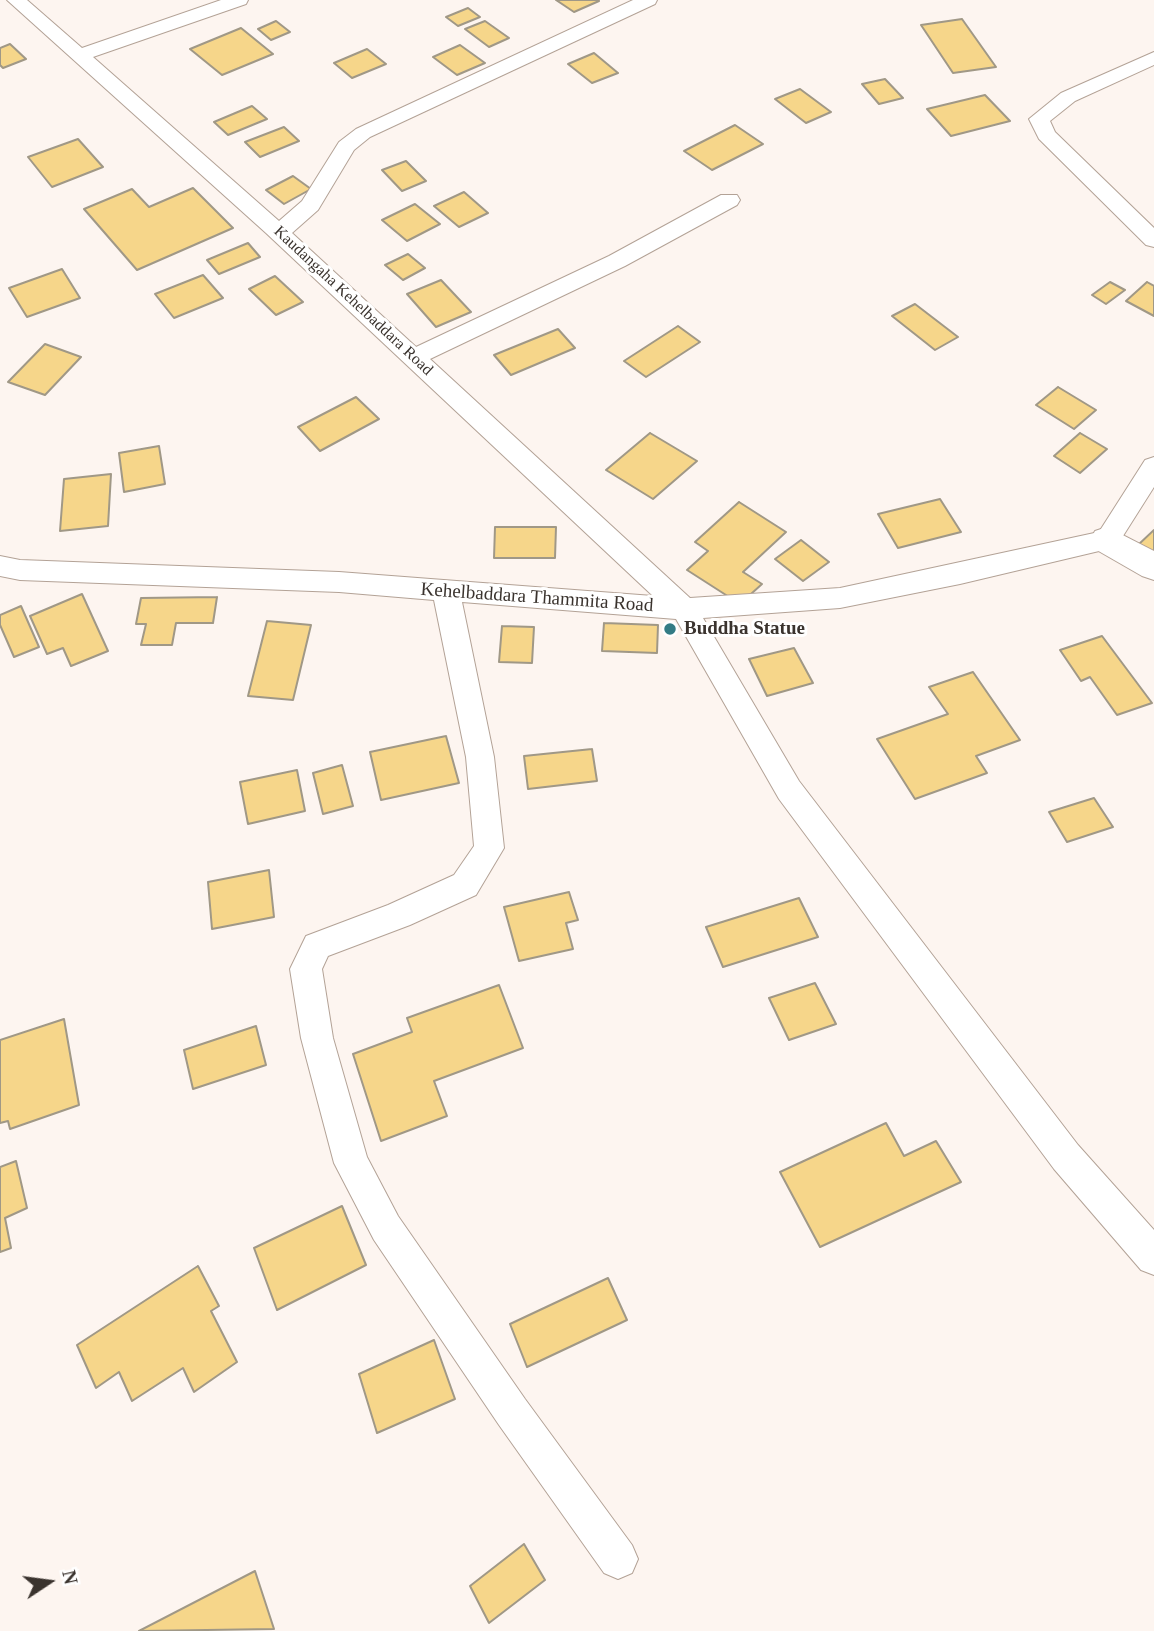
<!DOCTYPE html>
<html>
<head>
<meta charset="utf-8">
<style>
  body { margin:0 }
  #map { position:relative; width:1154px; height:1631px; overflow:hidden; background:#fdf5f0; font-family:"Times New Roman",serif }
  canvas { display:block }
  .north { position:absolute; left:14px; top:1547px; width:70px; height:70px; -webkit-text-stroke:5px #fff; paint-order:stroke; rotate:77deg; font-size:19px; font-weight:700; line-height:28px; text-align:center; color:#3a332e }
  .north::after { content:''; display:block; margin:auto; width:24px; height:32px; background:#3a332e; clip-path:polygon(50% 0,100% 100%,50% 72%,0 100%) }
</style>
</head>
<body>
<div id="map">
<canvas width="1154" height="1631"></canvas>
<div class="north">N</div>
</div>
<script>
const g = document.querySelector('canvas').getContext('2d');
g.lineJoin = 'round';
function paint(path, color) { g.fillStyle = color; g.fill(path, 'evenodd'); }
const toPath = rows => new Path2D(rows.map(r => 'M' + r).join(''));
function stroke(path, color, width, dash) { g.strokeStyle = color; g.lineWidth = width; g.lineCap = dash ? 'butt' : 'round'; g.setLineDash(dash || []); g.stroke(path); }
function label(font, color, halo, rows, align = 'center') {
  g.font = font + ' "Times New Roman",serif'; g.lineWidth = 6; g.setLineDash([]); g.textBaseline = 'middle'; g.strokeStyle = halo; g.fillStyle = color; for (const [text, x, y, turn = 0] of rows) {
    g.save(); g.translate(x, y); g.rotate((+turn || 0) * Math.PI / 180); g.textAlign = isNaN(turn) ? turn : align; if (halo) g.strokeText(text, 0, 0); g.fillText(text, 0, 0); g.restore();
  }
}
const building = toPath([
  [556,0,597,0,599,1,574,12,556,0],
  [468,8,480,17,458,26,446,17,468,8],
  [962,19,996,67,953,73,921,25,962,19],
  [276,21,290,32,271,40,258,29,276,21],
  [485,21,509,38,489,47,465,29,485,21],
  [241,28,273,54,222,75,190,49,241,28],
  [10,44,26,59,3,68,0,65,0,48,10,44],
  [460,45,485,63,457,75,433,57,460,45],
  [367,49,386,64,352,78,334,63,367,49],
  [594,53,618,73,592,83,568,64,594,53],
  [885,79,903,98,879,104,862,84,885,79],
  [800,89,831,112,806,123,775,99,800,89],
  [985,95,1010,121,951,136,927,109,985,95],
  [252,106,267,119,228,135,214,122,252,106],
  [735,125,763,144,712,170,684,151,735,125],
  [284,127,299,141,260,157,245,142,284,127],
  [78,139,103,167,52,187,28,157,78,139],
  [406,161,426,181,402,191,382,170,406,161],
  [293,176,311,189,284,204,266,190,293,176],
  [193,188,233,228,137,270,84,209,132,189,149,207,193,188],
  [464,192,488,213,459,227,434,206,464,192],
  [415,204,440,224,407,241,382,220,415,204],
  [248,243,260,257,219,274,207,260,248,243],
  [408,254,425,268,403,280,385,265,408,254],
  [62,269,80,298,27,317,9,288,62,269],
  [203,275,223,298,174,318,155,294,203,275],
  [275,276,303,302,276,315,249,289,275,276],
  [441,280,471,312,436,327,407,294,441,280],
  [1110,282,1125,290,1106,304,1092,295,1110,282],
  [1147,282,1154,286,1154,316,1126,301,1147,282],
  [915,304,958,337,935,350,892,316,915,304],
  [678,326,700,342,646,377,624,361,678,326],
  [558,329,575,348,511,375,494,355,558,329],
  [45,344,81,357,45,395,8,382,45,344],
  [1058,387,1096,410,1074,429,1036,405,1058,387],
  [356,397,379,419,320,451,298,427,356,397],
  [650,433,697,461,653,499,606,470,650,433],
  [1080,433,1107,449,1080,473,1054,456,1080,433],
  [159,446,165,484,124,492,119,453,159,446],
  [111,474,108,526,60,531,64,479,111,474],
  [940,499,961,532,898,548,878,514,940,499],
  [739,502,786,532,743,572,762,584,740,604,687,570,708,551,695,542,739,502],
  [495,527,556,527,555,558,494,558,495,527],
  [1154,530,1154,556,1138,545,1154,530],
  [801,540,829,562,803,581,775,559,801,540],
  [82,594,108,651,71,666,63,648,47,654,30,616,82,594],
  [217,597,213,623,176,623,172,645,141,645,146,624,136,624,141,598,217,597],
  [21,606,39,647,14,657,0,625,0,615,21,606],
  [267,621,311,625,293,700,248,696,267,621],
  [604,623,658,625,657,653,602,651,604,623],
  [502,626,534,627,532,663,499,662,502,626],
  [1102,636,1152,703,1117,715,1090,677,1081,681,1060,650,1102,636],
  [794,648,813,683,767,696,749,659,794,648],
  [973,672,1020,740,976,756,987,773,915,799,877,739,948,714,929,687,973,672],
  [446,736,459,783,381,800,370,752,446,736],
  [592,749,597,781,528,789,524,756,592,749],
  [342,765,353,806,323,814,313,773,342,765],
  [297,770,305,811,248,824,240,782,297,770],
  [1094,798,1113,827,1067,842,1049,812,1094,798],
  [269,870,274,917,212,929,208,882,269,870],
  [569,892,578,920,566,923,573,949,519,961,504,907,569,892],
  [799,898,818,937,723,967,706,927,799,898],
  [815,983,836,1024,789,1040,769,998,815,983],
  [499,985,523,1048,434,1081,447,1116,381,1141,353,1054,412,1032,407,1018,499,985],
  [64,1019,79,1105,10,1129,8,1121,0,1123,0,1040,64,1019],
  [256,1026,266,1065,193,1089,184,1050,256,1026],
  [886,1123,904,1156,936,1141,961,1182,820,1247,780,1172,886,1123],
  [16,1161,27,1208,5,1218,11,1248,0,1252,0,1167,16,1161],
  [342,1206,366,1265,277,1310,254,1248,342,1206],
  [198,1266,219,1306,211,1311,237,1362,194,1392,183,1368,132,1401,119,1372,96,1388,77,1345,198,1266],
  [608,1278,627,1320,527,1367,510,1324,608,1278],
  [434,1340,455,1399,377,1433,359,1374,434,1340],
  [524,1544,545,1580,489,1623,470,1586,524,1544],
  [255,1571,274,1629,139,1631,255,1571]
]);
paint(building, '#f6d68a');
stroke(building, '#a09886', 2);
const street = toPath([
  [7,0,27,0,82,48,221,0,248,0,246,4,93,57,279,221,302,201,339,142,356,129,633,0,657,0,655,4,370,137,354,150,318,210,292,233,416,347,609,256,721,195,737,195,740,200,737,205,625,266,430,359,690,598,840,588,1099,532,1145,460,1154,457,1154,487,1116,547,960,584,840,608,703,618,799,781,1078,1145,1154,1230,1154,1275,1141,1270,1054,1169,779,799,676,619,462,602,494,757,504,848,476,895,410,925,328,956,322,969,333,1038,367,1157,398,1216,525,1399,632,1545,638,1559,632,1573,618,1579,604,1573,499,1425,374,1240,334,1163,301,1038,290,969,306,936,388,905,454,875,474,846,466,757,434,600,339,592,20,580,0,576,0,556,20,560,339,572,653,596,266,233,7,0],
  [1154,52,1154,65,1075,101,1050,121,1055,132,1154,228,1154,247,1146,245,1039,139,1029,119,1061,93,1154,52]
]);
const secondary = toPath([
  [1107,527,1154,551,1154,580,1142,576,1095,549,1090,540,1095,531,1107,527]
]);
stroke(street, '#b3a296', 2);
stroke(secondary, '#b3a296', 2);
paint(street, '#fff');
paint(secondary, '#fff');
for (const [x, y, r, color] of [
  [670,629,7,"#337b84"]
]) { const dot = new Path2D(); dot.arc(x, y, r, 0, 2 * Math.PI); g.fillStyle = color; g.fill(dot); stroke(dot, '#fff', 2.5); }
label('16px', '#3a332e', '#fff', [
  ["Kaudangaha Kehelbaddara Road",353,301,43]
]);
label('19px', '#3a332e', '#fff', [
  ["Kehelbaddara Thammita Road",537,598,4]
]);
label('bold 19px', '#3a332e', '#fff', [
  ["Buddha Statue",684,629]
], 'left');
</script>
</body>
</html>
